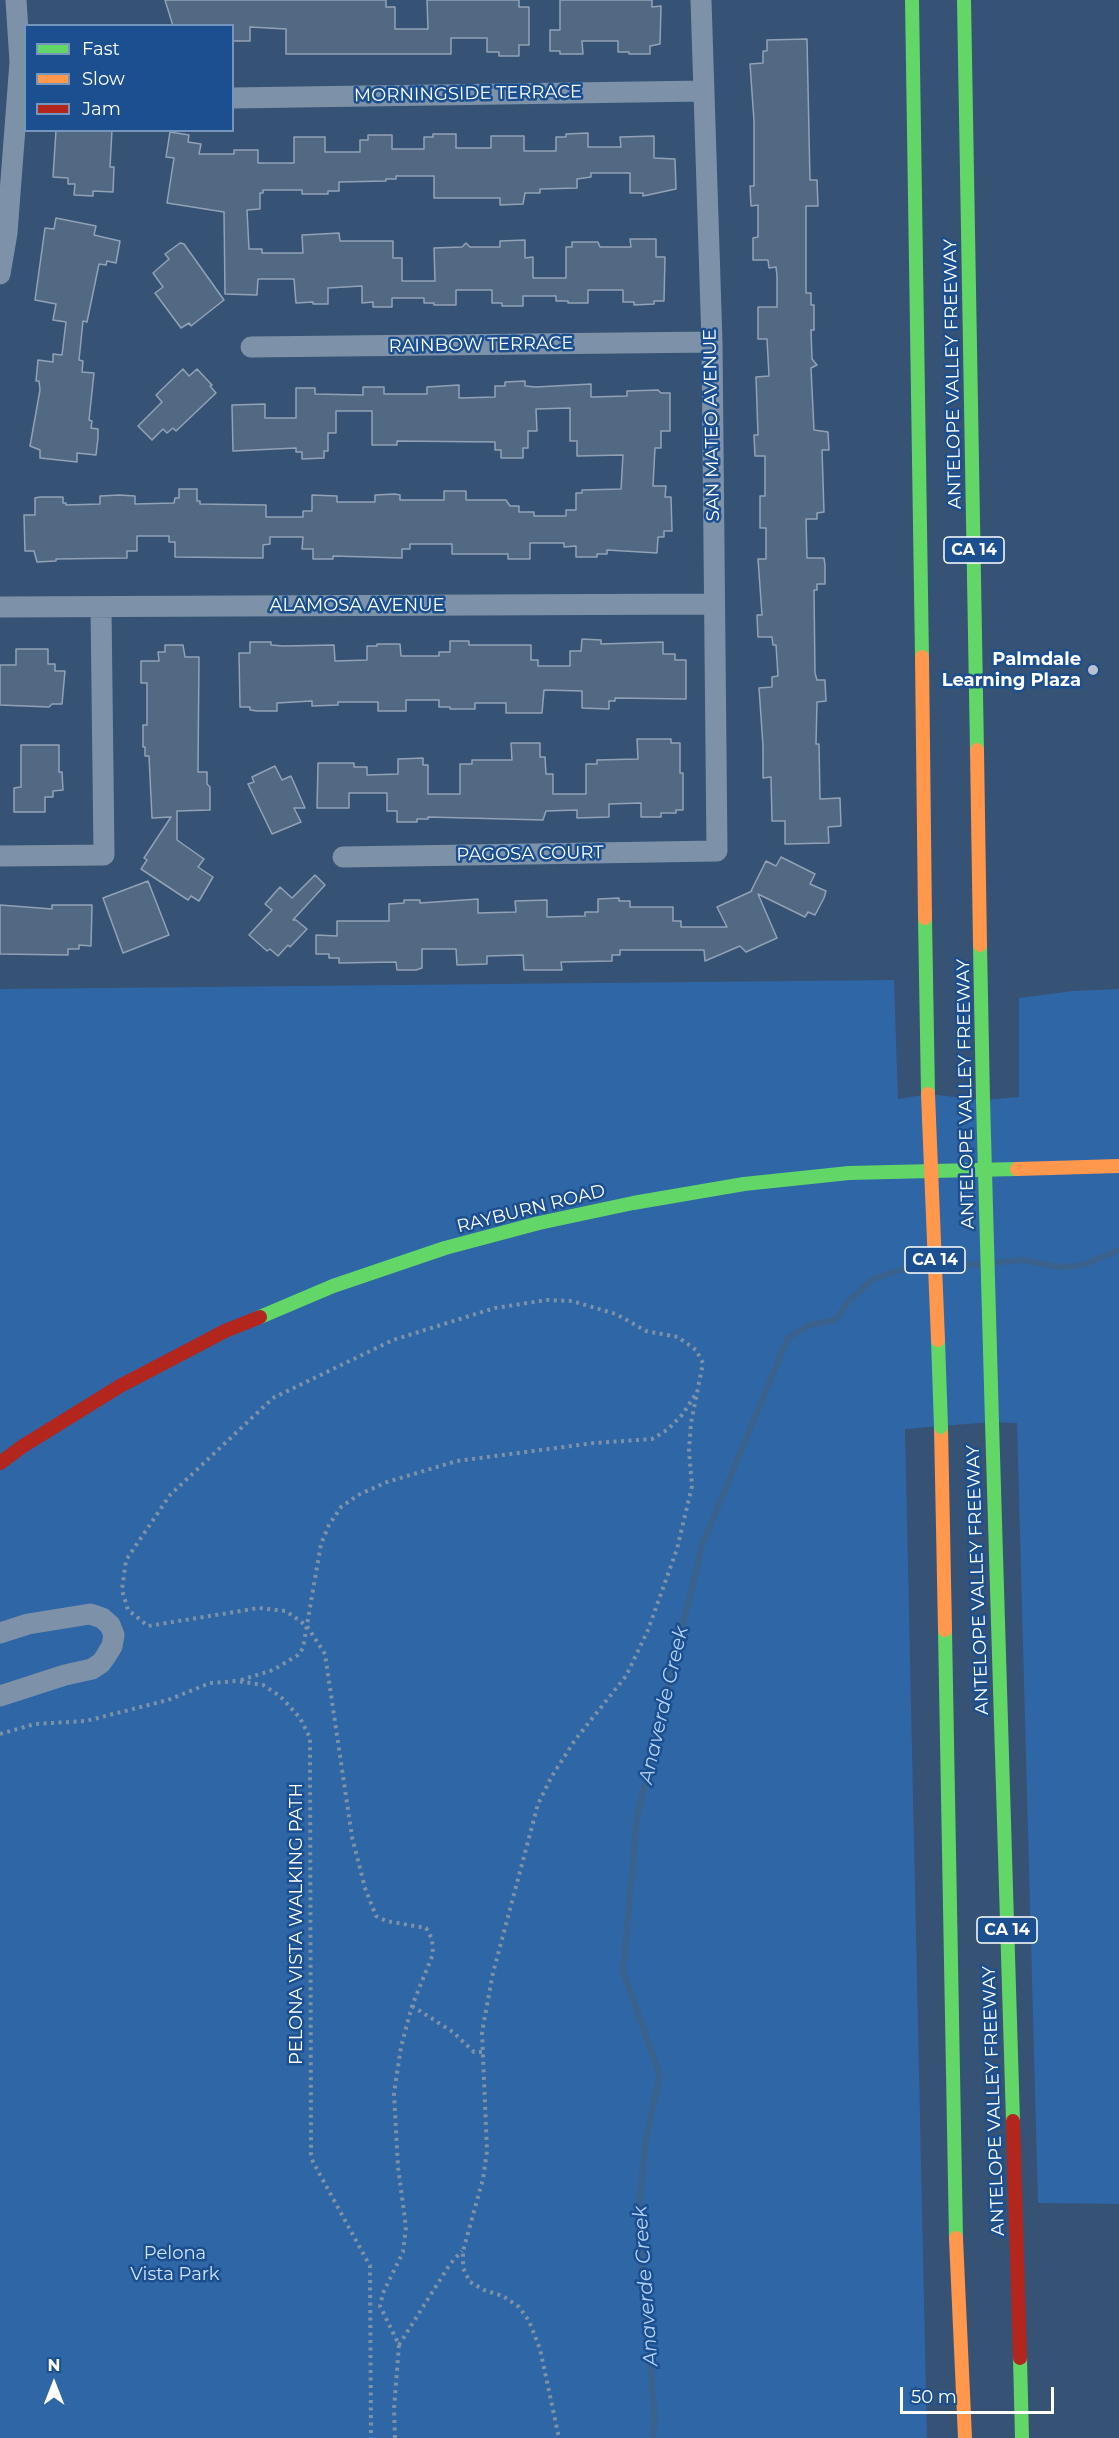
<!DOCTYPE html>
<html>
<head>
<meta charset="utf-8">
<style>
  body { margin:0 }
  #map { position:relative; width:1119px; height:2438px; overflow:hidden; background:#365274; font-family:Montserrat,sans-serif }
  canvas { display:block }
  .legend { position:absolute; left:24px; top:24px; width:210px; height:108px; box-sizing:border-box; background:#1b4f8f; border:2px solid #7695bc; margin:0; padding:8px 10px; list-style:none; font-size:18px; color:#fff }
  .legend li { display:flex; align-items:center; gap:12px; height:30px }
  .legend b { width:30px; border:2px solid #7695bc }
  .north { position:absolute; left:24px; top:2354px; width:60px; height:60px; -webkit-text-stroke:4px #1b4f8f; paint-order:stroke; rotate:0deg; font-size:16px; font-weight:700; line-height:24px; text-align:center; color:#fff }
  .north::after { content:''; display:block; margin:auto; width:21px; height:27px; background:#fff; clip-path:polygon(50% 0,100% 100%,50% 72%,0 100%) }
  .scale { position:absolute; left:900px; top:2387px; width:154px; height:27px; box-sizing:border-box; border:3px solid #fff; border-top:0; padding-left:8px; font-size:18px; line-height:21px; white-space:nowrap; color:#fff; -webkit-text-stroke:4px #1b4f8f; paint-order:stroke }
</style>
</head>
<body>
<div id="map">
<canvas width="1119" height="2438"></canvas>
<ul class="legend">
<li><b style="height:8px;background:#63d668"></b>Fast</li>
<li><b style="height:8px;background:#ff974d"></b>Slow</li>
<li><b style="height:8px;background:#b3261e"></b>Jam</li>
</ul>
<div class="north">N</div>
<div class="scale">50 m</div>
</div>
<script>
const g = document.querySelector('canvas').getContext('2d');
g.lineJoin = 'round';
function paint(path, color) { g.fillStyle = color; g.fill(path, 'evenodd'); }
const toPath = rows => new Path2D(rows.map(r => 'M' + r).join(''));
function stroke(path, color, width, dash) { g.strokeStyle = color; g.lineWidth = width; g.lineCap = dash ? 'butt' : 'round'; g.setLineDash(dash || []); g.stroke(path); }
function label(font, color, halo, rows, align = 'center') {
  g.font = font + ' Montserrat,sans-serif'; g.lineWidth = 5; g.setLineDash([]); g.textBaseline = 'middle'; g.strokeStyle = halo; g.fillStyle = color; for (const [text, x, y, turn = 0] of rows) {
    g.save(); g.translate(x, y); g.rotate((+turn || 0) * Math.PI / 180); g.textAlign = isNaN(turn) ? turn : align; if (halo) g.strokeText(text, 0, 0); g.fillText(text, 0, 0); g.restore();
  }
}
paint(toPath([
  [894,980,898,1099,928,1094,983,1100,1019,1097,1019,998,1073,991,1119,989,1119,2204,1038,2203,1017,1423,992,1422,905,1429,927,2438,0,2438,0,989]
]), '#2f66a5');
stroke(toPath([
  [998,1262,1023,1260,1059,1267,1083,1265,1119,1250],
  [944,1266,979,1264],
  [653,2438,655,2418,638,2221,645,2143,660,2075,623,1971,637,1818,702,1545,788,1338,810,1325,835,1320,849,1301,873,1279,900,1270,925,1268]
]), '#3b618d', 6);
const building = toPath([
  [165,0,386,0,386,7,395,7,395,29,428,29,427,0,519,0,519,7,529,7,529,45,519,45,519,56,499,56,499,52,487,52,487,38,451,38,451,54,286,54,286,29,250,27,250,41,232,41,232,26,173,26,165,0],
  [560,0,652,0,652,7,661,6,660,44,650,46,650,54,629,54,629,52,618,52,618,41,582,41,583,54,560,54,560,51,550,51,550,30,560,30,560,0],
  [807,39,810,180,817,180,818,206,806,206,806,293,811,293,811,305,814,305,814,330,811,330,812,359,817,365,811,368,814,430,828,432,829,450,822,450,824,512,817,513,817,519,806,519,807,558,824,558,825,565,825,584,817,584,817,590,814,590,815,673,817,680,825,680,826,701,817,702,816,744,819,744,820,799,840,798,841,826,828,827,829,843,785,844,785,821,772,821,771,777,763,778,763,746,759,688,772,687,772,677,778,676,776,645,773,645,772,637,758,637,757,615,762,615,758,559,766,559,766,528,760,528,760,496,765,496,765,456,755,456,754,435,758,435,756,377,769,376,767,339,758,339,758,307,777,307,777,276,776,267,769,268,768,260,753,260,753,238,758,237,758,205,751,206,750,186,754,186,754,121,750,64,763,63,763,51,767,51,767,40,807,39],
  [56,130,112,130,110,167,114,167,113,192,93,191,93,196,74,195,75,184,68,184,68,178,53,177,56,130],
  [170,132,189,135,188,142,201,144,199,154,234,154,234,150,258,150,258,163,294,163,294,137,325,137,325,152,360,152,360,140,368,140,368,135,392,135,392,149,424,149,424,137,433,137,433,134,456,134,456,148,491,148,491,136,524,136,524,151,556,151,556,137,566,137,566,134,588,133,588,147,621,147,620,137,654,136,654,158,675,159,676,189,643,196,643,193,630,193,630,173,591,173,591,177,577,179,577,188,540,189,540,193,525,193,523,204,500,205,500,198,434,198,434,176,396,176,396,179,386,179,386,181,339,182,339,191,328,191,328,194,302,194,302,190,263,190,263,193,260,193,260,209,247,210,249,249,262,249,262,253,303,253,302,235,339,233,340,241,393,241,393,258,402,258,402,281,435,281,434,248,462,247,466,243,470,247,500,247,500,241,525,240,525,258,533,257,533,278,566,278,566,247,572,247,572,242,598,242,600,247,631,247,630,239,656,239,656,257,665,257,664,301,654,301,654,304,634,305,634,302,623,302,623,290,588,290,588,303,568,303,568,301,556,301,556,296,523,296,523,306,502,306,502,303,492,303,492,290,456,290,456,305,434,305,434,303,424,303,424,298,392,298,392,307,373,307,373,302,362,303,362,286,328,288,328,304,313,304,313,302,296,303,294,279,258,279,257,295,225,294,224,212,167,203,174,158,166,157,170,132],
  [56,218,96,226,94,235,120,241,116,263,107,261,106,265,99,264,87,322,83,321,79,360,83,361,82,372,94,373,89,420,92,421,91,428,98,429,98,438,96,455,77,453,77,462,40,458,40,450,30,446,40,390,39,381,36,381,38,360,53,362,53,354,62,355,66,322,53,320,56,304,35,300,45,228,54,229,56,218],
  [180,243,184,244,224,300,191,326,189,323,181,328,155,293,163,287,153,273,169,259,165,254,180,243],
  [183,369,189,376,197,369,212,385,210,386,216,393,176,431,173,428,167,433,163,429,152,440,138,426,162,402,156,395,183,369],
  [525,381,525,386,536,387,591,384,591,397,627,396,627,391,658,390,661,393,670,393,670,431,661,431,661,448,655,448,653,486,666,486,665,497,671,497,672,531,664,531,664,537,658,537,657,553,607,550,607,554,597,554,597,557,576,557,576,546,564,547,564,543,530,543,530,559,508,559,508,554,452,554,452,544,410,544,410,549,402,549,402,558,333,556,333,559,313,559,313,549,302,549,303,537,270,537,270,544,263,545,263,558,175,557,175,542,169,542,169,536,137,536,137,551,127,551,127,558,56,559,56,561,37,562,34,551,25,551,24,515,35,515,35,498,40,497,63,497,63,503,66,503,66,505,100,504,100,496,120,495,135,496,135,504,174,503,175,498,179,498,179,489,197,489,197,501,200,501,200,504,266,505,266,517,303,517,303,511,312,511,312,495,337,496,337,502,375,502,375,495,395,494,400,495,400,500,444,500,444,491,466,491,466,500,506,500,510,506,519,506,519,512,534,512,534,516,566,516,566,510,576,510,576,493,582,493,582,490,621,489,623,455,577,456,577,441,570,441,570,408,536,409,537,431,528,431,528,448,523,448,523,458,501,458,501,450,495,450,495,442,397,441,397,445,372,445,372,411,336,411,336,433,328,433,328,451,324,451,324,458,302,459,302,452,296,452,296,448,233,451,232,405,265,404,265,418,296,418,296,388,315,388,315,394,363,395,363,387,384,387,384,394,427,394,427,387,459,385,459,398,495,397,495,386,505,386,505,382,525,381],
  [582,639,601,640,601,644,663,642,663,654,675,654,675,660,686,660,686,699,615,698,615,701,609,701,609,709,582,708,582,691,544,690,542,713,506,713,506,703,475,703,475,709,450,709,450,707,439,707,439,700,406,700,406,711,378,711,378,702,338,702,338,705,312,706,312,701,277,703,277,711,257,711,250,710,250,707,240,707,239,653,250,653,250,642,271,642,271,645,283,646,334,645,335,661,367,660,367,646,377,646,377,644,400,644,401,656,439,656,439,652,450,652,450,641,469,641,469,645,531,645,531,660,538,660,538,666,570,666,570,651,581,651,582,639],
  [165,645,183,645,185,657,199,657,198,772,207,772,207,784,210,787,210,810,177,811,177,840,204,859,198,867,213,877,199,901,191,896,188,900,141,869,147,860,144,858,171,817,152,818,149,756,145,756,145,747,143,747,143,725,147,725,147,683,141,683,141,661,159,661,158,652,165,652,165,645],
  [16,649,48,649,48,664,55,664,55,671,65,671,62,704,52,704,49,707,0,705,0,665,16,665,16,649],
  [637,739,671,739,671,743,680,743,680,773,683,773,683,810,676,810,676,813,661,813,661,817,641,817,641,803,609,804,609,817,577,818,577,810,546,811,543,820,428,817,428,819,417,819,417,822,397,822,397,811,387,811,387,793,349,793,349,808,317,808,318,763,354,763,354,767,367,767,367,775,398,774,398,759,423,758,423,765,428,765,428,794,460,794,460,764,472,764,472,760,512,760,511,743,540,743,540,757,545,757,546,774,553,774,553,794,586,794,586,764,597,764,597,760,638,759,637,739],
  [21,745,59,745,59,772,62,772,63,790,53,791,53,797,45,797,45,812,14,812,14,788,21,787,21,745],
  [275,766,282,780,291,776,305,808,294,808,301,822,272,834,248,784,254,782,252,777,275,766],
  [781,857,815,874,810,884,826,891,824,898,815,915,808,912,805,917,758,894,777,938,746,952,740,946,705,961,704,950,620,950,620,955,612,955,612,961,561,962,562,970,524,970,523,955,487,956,487,964,457,965,456,949,422,949,422,968,416,970,397,970,396,962,339,963,339,958,329,958,329,954,316,954,316,935,337,936,337,921,389,921,389,904,404,903,404,900,420,900,420,903,478,899,478,913,516,912,515,901,547,900,547,917,585,916,585,912,598,912,598,899,619,898,619,901,630,901,630,907,673,907,673,921,681,921,681,927,727,927,717,907,752,891,751,891,766,861,776,866,781,857],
  [315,875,325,885,293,920,296,920,307,929,290,947,288,945,278,956,270,949,267,951,249,935,272,910,265,904,280,887,292,898,315,875],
  [148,881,169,935,123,953,103,898,148,881],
  [0,905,52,909,52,905,92,905,91,946,79,945,79,949,68,949,68,955,0,954,0,905]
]);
paint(building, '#526984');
stroke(building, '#92a2b6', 1.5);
stroke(toPath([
  [241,1680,273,1670,298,1655,303,1648,321,1544,329,1525,341,1507,358,1495,387,1482,457,1461,594,1443,652,1439,667,1430,682,1415,697,1392],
  [0,1734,35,1724,86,1721,168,1700,210,1683,237,1681,263,1685,280,1696,300,1718,310,1738,311,2155,313,2162,370,2266,371,2438],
  [412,2006,453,2032,474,2052,482,2052],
  [399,2345,450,2264,462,2251],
  [395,2438,394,2409,399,2345,380,2306,383,2293,403,2252,406,2227,398,2167,394,2093,401,2047,412,2006,433,1954,432,1939,426,1928,386,1921,376,1916,365,1888,352,1837,325,1654,307,1626,286,1611,259,1608,148,1626,128,1610,122,1590,126,1560,170,1495,273,1398,393,1340,495,1308,547,1300,572,1301,616,1314,646,1331,678,1337,696,1350,703,1363,691,1423,689,1450,692,1486,677,1549,648,1630,626,1676,575,1740,552,1776,538,1804,493,1973,482,2032,487,2151,483,2179,463,2251,463,2268,470,2282,484,2290,503,2296,519,2307,529,2321,540,2349,559,2438]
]), '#7d92a8', 4, [3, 4.5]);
stroke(toPath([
  [232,98,704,91],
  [0,274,7,233,20,62,16,0],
  [251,347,712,342],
  [0,607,714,604],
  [0,856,104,855,101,607],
  [343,857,717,851,712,342,701,0],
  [0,1633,28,1624,90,1614,102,1618,110,1625,114,1635,112,1646,106,1656,101,1663,92,1669,65,1675,0,1696]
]), '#7d92a8', 21);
stroke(toPath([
  [912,0,922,657],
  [964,0,977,750],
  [925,918,928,1094],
  [980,945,983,1100],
  [260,1317,333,1286,445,1248,539,1223,633,1203,744,1184,849,1173,1017,1169],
  [992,1422,1013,2121],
  [945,1630,956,2238],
  [1020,2358,1022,2438]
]), '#63d668', 14);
stroke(toPath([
  [922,657,925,918],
  [977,750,980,945],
  [1017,1169,1119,1166],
  [941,1427,945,1630],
  [956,2238,965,2438]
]), '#ff974d', 14);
stroke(toPath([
  [0,1463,23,1446,120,1386,225,1331,260,1317],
  [1013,2121,1020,2358]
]), '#b3261e', 14);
stroke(toPath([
  [983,1100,992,1422],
  [938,1340,941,1427]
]), '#63d668', 14);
stroke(toPath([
  [928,1094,938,1340]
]), '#ff974d', 14);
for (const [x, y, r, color] of [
  [1093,670,6,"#b9c2ce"]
]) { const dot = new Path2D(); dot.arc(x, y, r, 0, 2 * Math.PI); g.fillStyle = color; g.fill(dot); stroke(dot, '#1b4f8f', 2); }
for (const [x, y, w] of [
  [974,550,60],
  [935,1260,60],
  [1007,1930,60]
]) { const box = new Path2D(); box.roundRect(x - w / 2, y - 13, w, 26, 4.5); g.fillStyle = '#1b4f8f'; g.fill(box); stroke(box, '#fff', 1.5); }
label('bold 16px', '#fff', null, [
  ["CA 14",974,550],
  ["CA 14",935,1260],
  ["CA 14",1007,1930]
]);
label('18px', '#fff', '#1b4f8f', [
  ["MORNINGSIDE TERRACE",468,94,-1],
  ["RAINBOW TERRACE",481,345,-1],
  ["ANTELOPE VALLEY FREEWAY",953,374,-91],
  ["SAN MATEO AVENUE",712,425,-91],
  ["ALAMOSA AVENUE",357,606],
  ["PAGOSA COURT",530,854,-1],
  ["ANTELOPE VALLEY FREEWAY",966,1094,-91],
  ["RAYBURN ROAD",531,1209,-14],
  ["ANTELOPE VALLEY FREEWAY",978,1580,-92],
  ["PELONA VISTA WALKING PATH",297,1924,-90],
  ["ANTELOPE VALLEY FREEWAY",994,2101,-92]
]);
label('bold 18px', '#fff', '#1b4f8f', [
  ["Palmdale",1081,660],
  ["Learning Plaza",1081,681]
], 'right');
label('18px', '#cfe3fa', '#1b4f8f', [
  ["Pelona",175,2254],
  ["Vista Park",175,2275]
]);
label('italic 20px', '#b5d3f5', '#1b4f8f', [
  ["Anaverde Creek",664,1705,-77],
  ["Anaverde Creek",646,2286,-94]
]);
</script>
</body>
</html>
